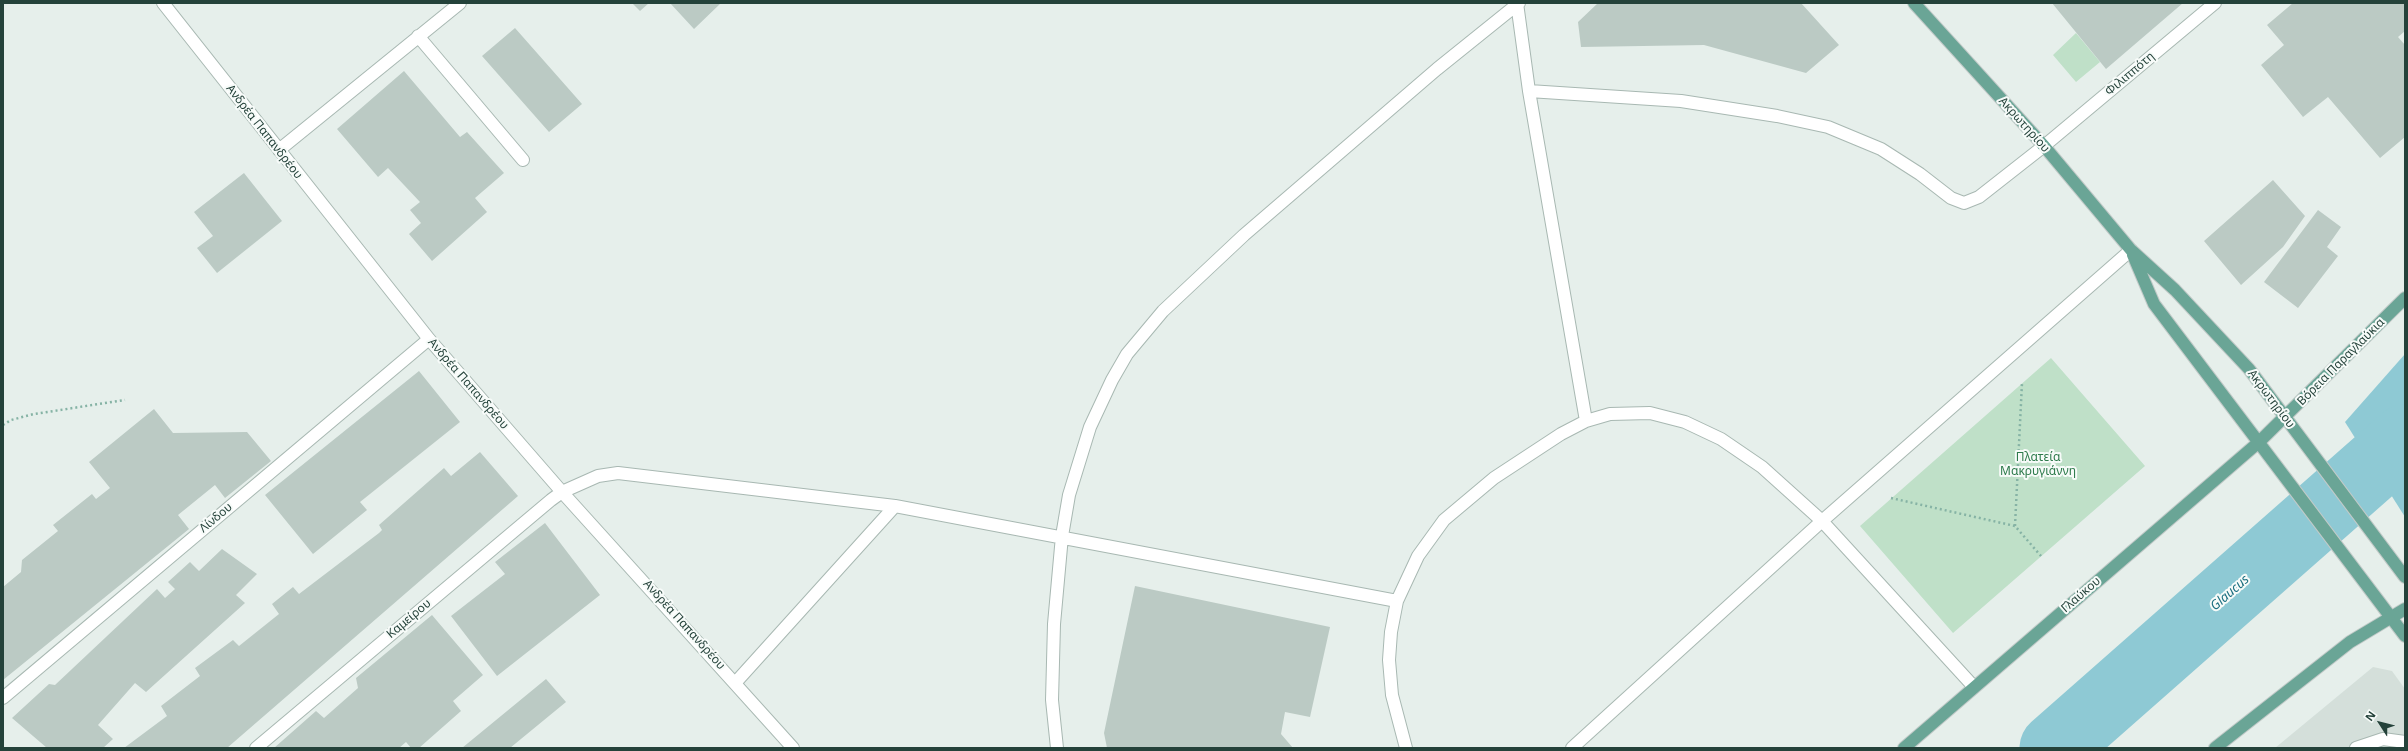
<!DOCTYPE html>
<html>
<head>
<meta charset="utf-8">
<style>
  body { margin:0 }
  #map { position:relative; width:2408px; height:751px; overflow:hidden; background:#e6efeb; font-family:"Noto Sans",sans-serif }
  canvas { display:block }
  .frame { position:absolute; inset:0; border:4px solid #24423a; pointer-events:none }
  .north { position:absolute; left:2360px; top:703px; width:40px; height:40px; -webkit-text-stroke:3px #f7fbf9; paint-order:stroke; rotate:306deg; font-size:11px; font-weight:700; line-height:16px; text-align:center; color:#24423a }
  .north::after { content:''; display:block; margin:auto; width:14px; height:18px; background:#24423a; clip-path:polygon(50% 0,100% 100%,50% 72%,0 100%) }
</style>
</head>
<body>
<div id="map">
<canvas width="2408" height="751"></canvas>
<div class="frame"></div>
<div class="north">N</div>
</div>
<script>
const g = document.querySelector('canvas').getContext('2d');
g.lineJoin = 'round';
function paint(path, color) { g.fillStyle = color; g.fill(path, 'evenodd'); }
const toPath = rows => new Path2D(rows.map(r => 'M' + r).join(''));
function stroke(path, color, width, dash) { g.strokeStyle = color; g.lineWidth = width; g.lineCap = dash ? 'butt' : 'round'; g.setLineDash(dash || []); g.stroke(path); }
function label(font, color, halo, rows, align = 'center') {
  g.font = font + ' "Noto Sans",sans-serif'; g.lineWidth = 4; g.setLineDash([]); g.textBaseline = 'middle'; g.strokeStyle = halo; g.fillStyle = color; for (const [text, x, y, turn = 0] of rows) {
    g.save(); g.translate(x, y); g.rotate((+turn || 0) * Math.PI / 180); g.textAlign = isNaN(turn) ? turn : align; if (halo) g.strokeText(text, 0, 0); g.fillText(text, 0, 0); g.restore();
  }
}
paint(toPath([
  [2373,667,2392,671,2405,689,2405,748,2275,748]
]), '#d4dfda');
paint(toPath([
  [2076,33,2100,62,2076,82,2053,55],
  [2051,358,2145,466,1953,633,1860,526]
]), '#bfe0c8');
paint(toPath([
  [2405,354,2405,517,2345,422]
]), '#8ec9d4');
stroke(toPath([
  [2054,748,2405,439]
]), '#8ec9d4', 69);
paint(toPath([
  [632,3,649,3,640,11],
  [670,3,721,3,694,29],
  [1598,3,1801,3,1839,45,1806,73,1704,45,1581,47,1578,22],
  [2052,3,2183,3,2106,69],
  [2293,3,2405,3,2405,31,2398,37,2405,45,2405,137,2380,158,2328,97,2303,117,2261,65,2284,45,2267,25],
  [515,28,582,104,549,132,482,56],
  [404,71,460,137,467,132,504,173,475,198,487,212,432,261,409,234,421,223,410,210,420,202,388,168,378,177,337,129],
  [244,173,282,221,217,273,197,248,213,236,194,212],
  [2273,180,2305,216,2283,247,2241,285,2204,241],
  [2318,210,2341,227,2327,247,2338,256,2298,308,2264,282],
  [419,371,460,422,360,502,367,510,313,554,265,495],
  [154,409,173,433,247,432,271,461,225,498,215,485,178,515,189,529,3,680,3,587,21,572,22,560,58,531,53,525,92,494,96,499,110,488,89,462],
  [480,452,518,496,227,748,124,748,167,716,161,706,200,676,195,668,233,640,239,646,279,614,272,604,293,587,299,594,379,533,382,530,379,525,444,468,451,476],
  [545,523,600,595,497,676,451,616,505,574,495,562],
  [222,549,257,574,236,595,245,603,146,692,135,683,98,725,113,739,103,748,47,748,12,718,49,684,55,685,157,589,165,598,175,589,168,582,190,562,199,571],
  [1135,586,1330,627,1310,717,1285,712,1281,734,1293,748,1107,748,1104,733],
  [432,615,483,675,453,701,461,711,419,748,411,748,406,742,399,748,274,748,316,711,324,718,358,688,356,678],
  [546,679,566,702,510,748,462,748]
]), '#bbcac4');
const service = toPath([
  [2356,748,2383,739,2405,742]
]);
const minor = toPath([
  [163,3,429,339,562,492,793,748],
  [1517,3,1529,91,1586,421],
  [418,36,523,160],
  [1529,91,1681,101,1777,116,1828,127,1881,149,1920,174,1951,198,1964,203,1979,197,2044,146,2215,3],
  [279,150,460,3],
  [736,682,895,506],
  [3,698,429,339],
  [256,748,551,500,562,492,598,476,618,473,895,506,1397,601],
  [1057,748,1052,700,1054,624,1062,536,1069,495,1090,427,1112,380,1127,354,1163,311,1244,235,1437,69,1519,3],
  [1406,748,1392,695,1389,660,1391,632,1397,601,1418,556,1444,520,1494,478,1561,434,1586,421,1610,414,1650,413,1685,422,1721,439,1762,467,1822,521,1974,687],
  [1572,748,1822,521,2131,250]
]);
const primary = toPath([
  [1914,3,2044,146,2131,250,2175,290,2249,369,2405,577],
  [2133,255,2154,304,2405,636],
  [1904,748,2259,442,2405,298],
  [2215,748,2350,642,2405,609]
]);
stroke(service, '#a8b8b2', 14);
stroke(minor, '#a8b8b2', 14);
stroke(primary, '#c2cac8', 14);
stroke(toPath([
  [3,425,11,420,34,414,125,400],
  [1891,498,2015,526,2041,556],
  [2015,526,2022,383]
]), '#86b3a5', 2.5, [2, 3]);
stroke(service, '#fff', 12);
stroke(minor, '#fff', 12);
stroke(primary, '#6aa596', 12);
label('12px', '#24423a', '#f7fbf9', [
  ["Φιλιππότη",2130,74,-40],
  ["Ακρωτηρίου",2024,125,48],
  ["Ανδρέα Παπανδρέου",264,132,52],
  ["Βόρεια Παραγλαύκια",2341,362,-45],
  ["Ανδρέα Παπανδρέου",468,384,49],
  ["Ακρωτηρίου",2271,399,53],
  ["Λίνδου",216,518,-40],
  ["Γλαύκου",2081,595,-41],
  ["Καμείρου",409,619,-40],
  ["Ανδρέα Παπανδρέου",684,625,48]
]);
label('12px', '#2d7a4b', '#f7fbf9', [
  ["Πλατεία",2038,458],
  ["Μακρυγιάννη",2038,472]
]);
label('italic 13px', '#1c6f80', '#f7fbf9', [
  ["Glaucus",2230,593,-41]
]);
</script>
</body>
</html>
